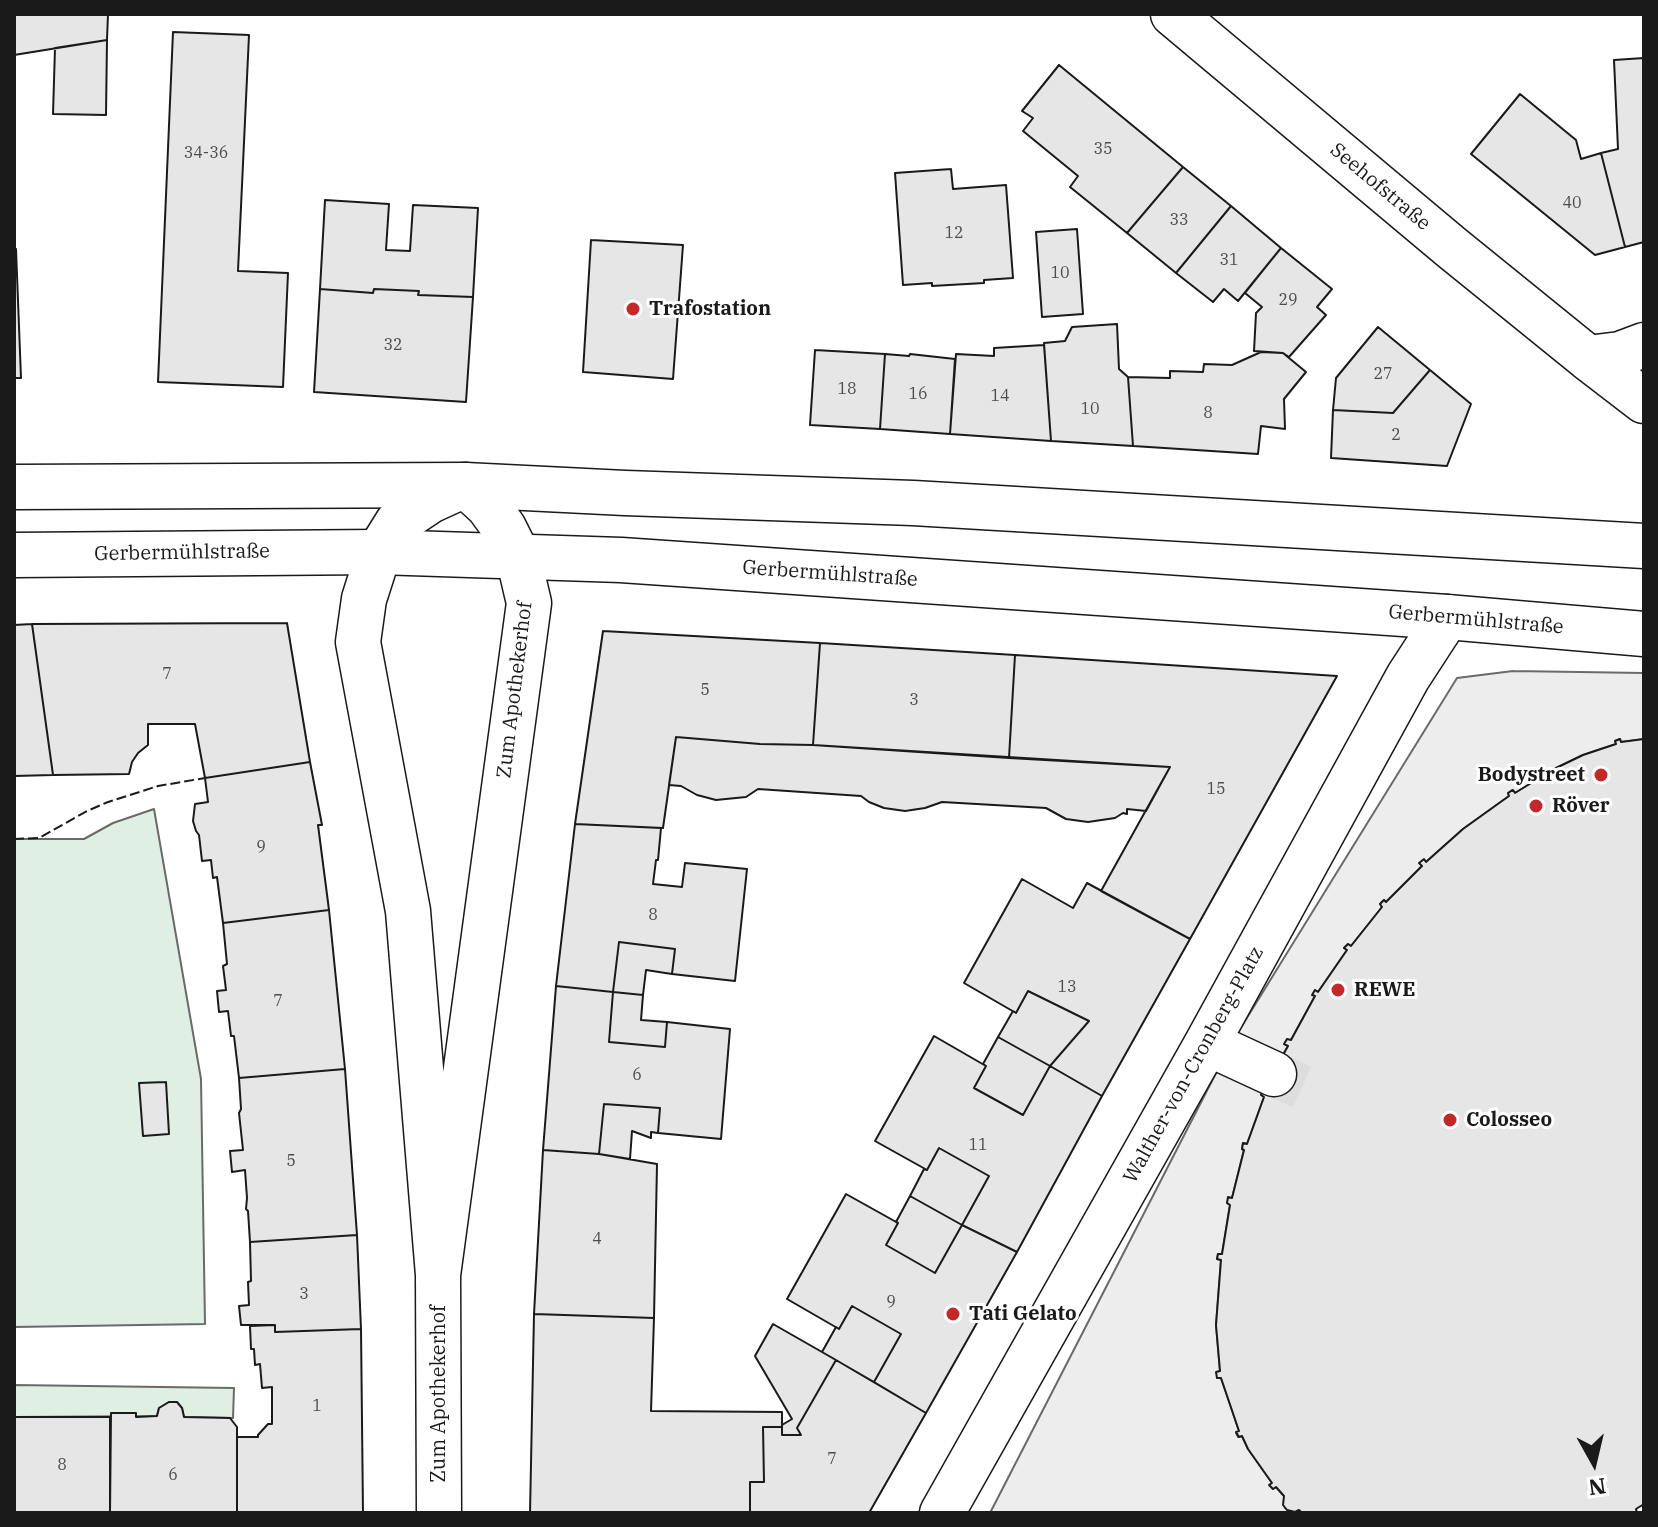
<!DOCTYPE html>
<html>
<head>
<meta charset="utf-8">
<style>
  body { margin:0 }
  #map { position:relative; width:1658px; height:1527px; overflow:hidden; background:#fff; font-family:"IBM Plex Serif",serif }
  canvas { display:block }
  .frame { position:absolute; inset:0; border:16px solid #1a1a1a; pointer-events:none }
  .north { position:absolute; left:1554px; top:1423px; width:80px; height:80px; -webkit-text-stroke:6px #fff; paint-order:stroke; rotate:172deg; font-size:22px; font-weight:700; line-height:32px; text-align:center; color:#1a1a1a }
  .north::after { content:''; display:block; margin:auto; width:28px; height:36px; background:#1a1a1a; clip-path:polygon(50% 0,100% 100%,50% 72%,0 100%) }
</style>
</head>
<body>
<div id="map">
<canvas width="1658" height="1527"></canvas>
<div class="frame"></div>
<div class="north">N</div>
</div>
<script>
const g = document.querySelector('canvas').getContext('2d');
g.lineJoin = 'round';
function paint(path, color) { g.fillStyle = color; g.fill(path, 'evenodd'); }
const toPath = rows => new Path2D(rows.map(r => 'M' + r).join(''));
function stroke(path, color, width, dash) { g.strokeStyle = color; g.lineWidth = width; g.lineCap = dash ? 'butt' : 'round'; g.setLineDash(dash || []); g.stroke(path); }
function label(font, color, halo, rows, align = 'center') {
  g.font = font + ' "IBM Plex Serif",serif'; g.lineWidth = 6; g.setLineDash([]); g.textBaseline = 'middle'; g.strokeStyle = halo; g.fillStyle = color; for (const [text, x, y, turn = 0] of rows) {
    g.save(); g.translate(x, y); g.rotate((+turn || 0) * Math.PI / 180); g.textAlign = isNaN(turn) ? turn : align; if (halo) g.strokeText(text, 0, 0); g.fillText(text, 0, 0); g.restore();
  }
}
const green = toPath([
  [154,809,201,1079,205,1324,14,1327,14,839,84,839,113,823,154,809],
  [14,1385,234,1388,233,1418,184,1417,182,1408,177,1403,169,1402,159,1408,157,1416,14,1417,14,1385]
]);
paint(green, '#e0efe3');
stroke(green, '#6a6a6a', 2);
const parking = toPath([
  [1513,671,1644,673,1644,739,1621,742,1620,739,1615,741,1616,744,1583,755,1554,769,1515,793,1512,790,1508,793,1509,796,1463,829,1426,862,1424,860,1422,866,1386,902,1384,900,1380,904,1382,907,1351,946,1348,944,1344,948,1347,950,1318,992,1315,990,1313,995,1315,996,1291,1040,1285,1044,1288,1046,1261,1094,1264,1097,1247,1144,1243,1143,1242,1149,1244,1150,1232,1198,1227,1203,1230,1205,1222,1254,1218,1254,1217,1259,1221,1260,1216,1325,1220,1371,1217,1372,1221,1378,1239,1431,1236,1433,1238,1437,1242,1436,1248,1449,1272,1483,1270,1485,1273,1489,1276,1487,1284,1496,1285,1508,1291,1511,1299,1510,1302,1513,990,1513,1232,1042,1457,678,1513,671]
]);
paint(parking, '#ededed');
stroke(parking, '#6a6a6a', 2);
const building = toPath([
  [14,14,108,14,107,40,14,55,14,14],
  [173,32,249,35,238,271,288,273,283,387,158,382,173,32],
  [107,40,106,115,53,114,55,48,107,40],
  [1644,58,1644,242,1625,247,1601,153,1618,149,1614,60,1644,58],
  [1059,65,1183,167,1127,233,1070,187,1078,176,1023,131,1033,118,1022,111,1059,65],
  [1520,94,1576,140,1581,159,1601,153,1625,247,1595,255,1471,154,1520,94],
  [1183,167,1231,206,1176,273,1127,233,1183,167],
  [951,169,953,189,1006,185,1013,278,984,280,984,283,932,286,932,283,903,285,895,173,951,169],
  [325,200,389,204,386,250,410,251,413,205,478,208,473,297,418,295,419,291,374,289,373,293,320,289,325,200],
  [1231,206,1281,248,1238,301,1224,289,1213,302,1176,273,1231,206],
  [1077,229,1083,314,1042,317,1036,232,1077,229],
  [591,240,683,245,673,379,583,372,591,240],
  [1281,248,1332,289,1317,307,1326,315,1289,357,1283,353,1254,351,1256,313,1262,307,1245,293,1281,248],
  [16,249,21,378,14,378,14,250,16,249],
  [320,289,373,293,374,289,419,291,418,295,473,297,466,402,314,392,320,289],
  [1117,324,1119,369,1128,377,1133,446,1051,441,1044,343,1065,341,1072,327,1117,324],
  [1378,327,1430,370,1393,413,1333,410,1336,378,1378,327],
  [1044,345,1051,441,950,434,956,354,994,356,994,348,1044,345],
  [815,350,885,354,880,429,810,425,815,350],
  [1261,352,1283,353,1306,372,1284,399,1285,429,1261,426,1258,454,1133,446,1128,377,1170,378,1170,371,1203,372,1204,364,1232,365,1261,352],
  [885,354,909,356,910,354,955,359,950,434,880,429,885,354],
  [1430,370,1471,404,1447,466,1331,458,1333,410,1393,413,1430,370],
  [287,623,310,762,205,778,195,724,148,724,148,745,138,753,132,762,129,774,53,775,32,624,287,623],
  [32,624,53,775,14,776,14,625,32,624],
  [603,631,820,643,813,745,760,744,676,737,663,828,575,824,603,631],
  [820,643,1015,655,1009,758,813,745,820,643],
  [1015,655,1337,676,1190,939,1101,891,1170,767,1009,758,1015,655],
  [676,737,760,744,813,745,1170,767,1146,811,1127,809,1127,814,1123,813,1115,818,1088,822,1066,819,1046,808,942,802,925,808,905,811,884,808,869,802,861,796,758,789,746,797,716,800,697,795,681,786,669,785,676,737],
  [1620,739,1621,742,1644,739,1644,1504,1636,1509,1637,1513,1302,1513,1299,1510,1295,1512,1287,1510,1283,1505,1284,1496,1276,1487,1273,1489,1269,1485,1272,1483,1248,1449,1242,1436,1239,1437,1236,1432,1239,1431,1221,1378,1217,1378,1216,1372,1220,1371,1216,1325,1221,1260,1217,1259,1218,1254,1222,1254,1230,1205,1227,1203,1228,1197,1232,1198,1244,1150,1242,1149,1243,1143,1247,1144,1264,1097,1261,1095,1288,1046,1284,1044,1287,1039,1291,1040,1315,996,1312,995,1315,990,1318,992,1347,950,1344,948,1348,944,1351,946,1382,907,1380,904,1384,900,1386,902,1422,866,1419,863,1424,859,1426,862,1463,829,1509,796,1508,793,1513,790,1515,793,1554,769,1583,755,1616,744,1615,741,1620,739],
  [310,762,322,825,318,825,329,910,223,923,217,877,213,878,211,860,202,861,199,835,196,831,193,821,195,804,208,802,205,778,310,762],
  [575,824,661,828,658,860,656,860,653,884,682,887,685,863,747,869,735,981,672,974,675,949,619,942,613,992,556,986,575,824],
  [1022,879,1073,908,1087,883,1190,939,1102,1096,1050,1066,1089,1021,1028,991,1016,1013,964,983,1022,879],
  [329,910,345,1069,239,1078,234,1036,231,1036,228,1011,219,1012,217,991,226,990,223,966,227,964,223,923,329,910],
  [619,942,675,949,672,974,646,970,643,995,613,992,619,942],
  [556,986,613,992,609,1042,665,1047,667,1022,730,1029,721,1139,658,1133,660,1108,604,1104,599,1154,543,1150,556,986],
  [1028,991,1089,1021,1050,1066,998,1037,1013,1011,1016,1013,1028,991],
  [613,992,643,995,641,1020,667,1022,665,1047,609,1042,613,992],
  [934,1036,986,1066,974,1088,1023,1115,1050,1066,1102,1096,1017,1252,962,1225,989,1176,939,1148,927,1170,875,1141,934,1036],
  [998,1037,1050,1066,1023,1115,974,1088,986,1066,983,1064,998,1037],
  [345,1069,357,1235,250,1242,248,1211,246,1209,247,1198,245,1170,232,1172,230,1151,243,1150,239,1113,241,1109,239,1078,345,1069],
  [166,1082,169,1134,143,1136,139,1083,166,1082],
  [604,1104,660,1108,658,1133,651,1132,651,1138,632,1131,630,1159,599,1154,604,1104],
  [939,1148,989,1176,962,1225,910,1196,924,1169,927,1170,939,1148],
  [543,1150,599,1154,657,1164,654,1318,534,1314,543,1150],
  [846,1194,898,1223,886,1245,935,1273,962,1225,1017,1252,926,1413,874,1382,901,1334,852,1306,839,1329,787,1299,846,1194],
  [910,1196,962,1225,935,1273,886,1245,898,1223,896,1222,910,1196],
  [357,1235,361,1329,275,1332,275,1325,241,1325,239,1306,249,1305,248,1282,251,1281,250,1242,357,1235],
  [852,1306,901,1334,874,1382,822,1352,836,1327,839,1329,852,1306],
  [534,1314,654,1318,651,1411,782,1412,782,1427,763,1427,764,1482,750,1482,750,1513,530,1513,534,1314],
  [773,1324,836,1360,797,1428,801,1435,782,1435,782,1425,792,1419,755,1356,773,1324],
  [275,1325,275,1332,361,1329,363,1513,237,1513,237,1437,258,1437,258,1435,268,1424,272,1424,272,1387,262,1388,260,1364,255,1365,254,1349,251,1349,250,1326,275,1325],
  [836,1360,926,1413,869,1513,750,1513,750,1482,764,1482,763,1427,782,1427,782,1435,801,1435,797,1428,836,1360],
  [169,1402,177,1402,182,1408,184,1417,230,1418,237,1427,237,1513,110,1513,111,1413,136,1413,136,1417,157,1416,159,1408,169,1402],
  [14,1417,110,1417,110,1513,14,1513,14,1417]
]);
paint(building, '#e6e6e6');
stroke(building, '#1a1a1a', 2);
stroke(toPath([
  [1274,1074,1302,1087]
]), '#ddd', 44, [44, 22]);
const minor = toPath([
  [1173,14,1451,247,1588,358,1644,401],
  [1588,358,1620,354,1644,345],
  [1207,1043,1274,1074],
  [438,1275,529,603,518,556,504,528,488,506,465,485,430,501,397,523,379,552,364,599,358,642,408,911,438,1275,439,1513],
  [942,1513,1207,1043,1408,677,1447,617]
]);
const major = toPath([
  [14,487,465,485,625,493,913,503,1644,546],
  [14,555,379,552,621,560,1447,617,1644,634]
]);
stroke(minor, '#1a1a1a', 47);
stroke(major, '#1a1a1a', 47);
stroke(minor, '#fff', 44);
stroke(major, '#fff', 44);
stroke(toPath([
  [14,839,39,838,87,811,108,802,158,786,205,778]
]), '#1a1a1a', 2, [10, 4]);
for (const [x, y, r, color] of [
  [633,309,8,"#c62828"],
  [1601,775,8,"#c62828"],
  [1536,806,8,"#c62828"],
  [1338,990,8,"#c62828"],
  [1450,1120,8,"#c62828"],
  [953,1314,8,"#c62828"]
]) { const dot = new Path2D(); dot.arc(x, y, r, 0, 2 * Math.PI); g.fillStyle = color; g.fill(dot); stroke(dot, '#fff', 3); }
label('16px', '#4d4d4d', null, [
  ["35",1103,149],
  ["34-36",206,153],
  ["40",1572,203],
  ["33",1179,220],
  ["12",954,233],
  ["31",1229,260],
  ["10",1060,273],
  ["29",1288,300],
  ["32",393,345],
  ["27",1383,374],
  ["18",847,389],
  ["16",918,394],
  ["14",1000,396],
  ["10",1090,409],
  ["8",1208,413],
  ["2",1396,435],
  ["7",167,674],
  ["5",705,690],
  ["3",914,700],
  ["15",1216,789],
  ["9",261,847],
  ["8",653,915],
  ["13",1067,987],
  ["7",278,1001],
  ["6",637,1075],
  ["11",978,1145],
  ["5",291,1161],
  ["4",597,1239],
  ["3",304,1294],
  ["9",891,1302],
  ["1",317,1406],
  ["7",832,1459],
  ["8",62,1465],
  ["6",173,1475]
]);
label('20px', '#1a1a1a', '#fff', [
  ["Seehofstraße",1380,187,40],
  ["Gerbermühlstraße",182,553,-1],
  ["Gerbermühlstraße",830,574,4],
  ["Gerbermühlstraße",1476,620,5],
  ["Zum Apothekerhof",515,690,-83],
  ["Walther-von-Cronberg-Platz",1194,1065,-61],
  ["Zum Apothekerhof",439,1394,-90]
]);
label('bold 20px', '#1a1a1a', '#fff', [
  ["Trafostation",649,309],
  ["Bodystreet",1585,775,"right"],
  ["Röver",1552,806],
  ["REWE",1354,990],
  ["Colosseo",1466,1120],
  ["Tati Gelato",969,1314]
], 'left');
</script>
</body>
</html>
